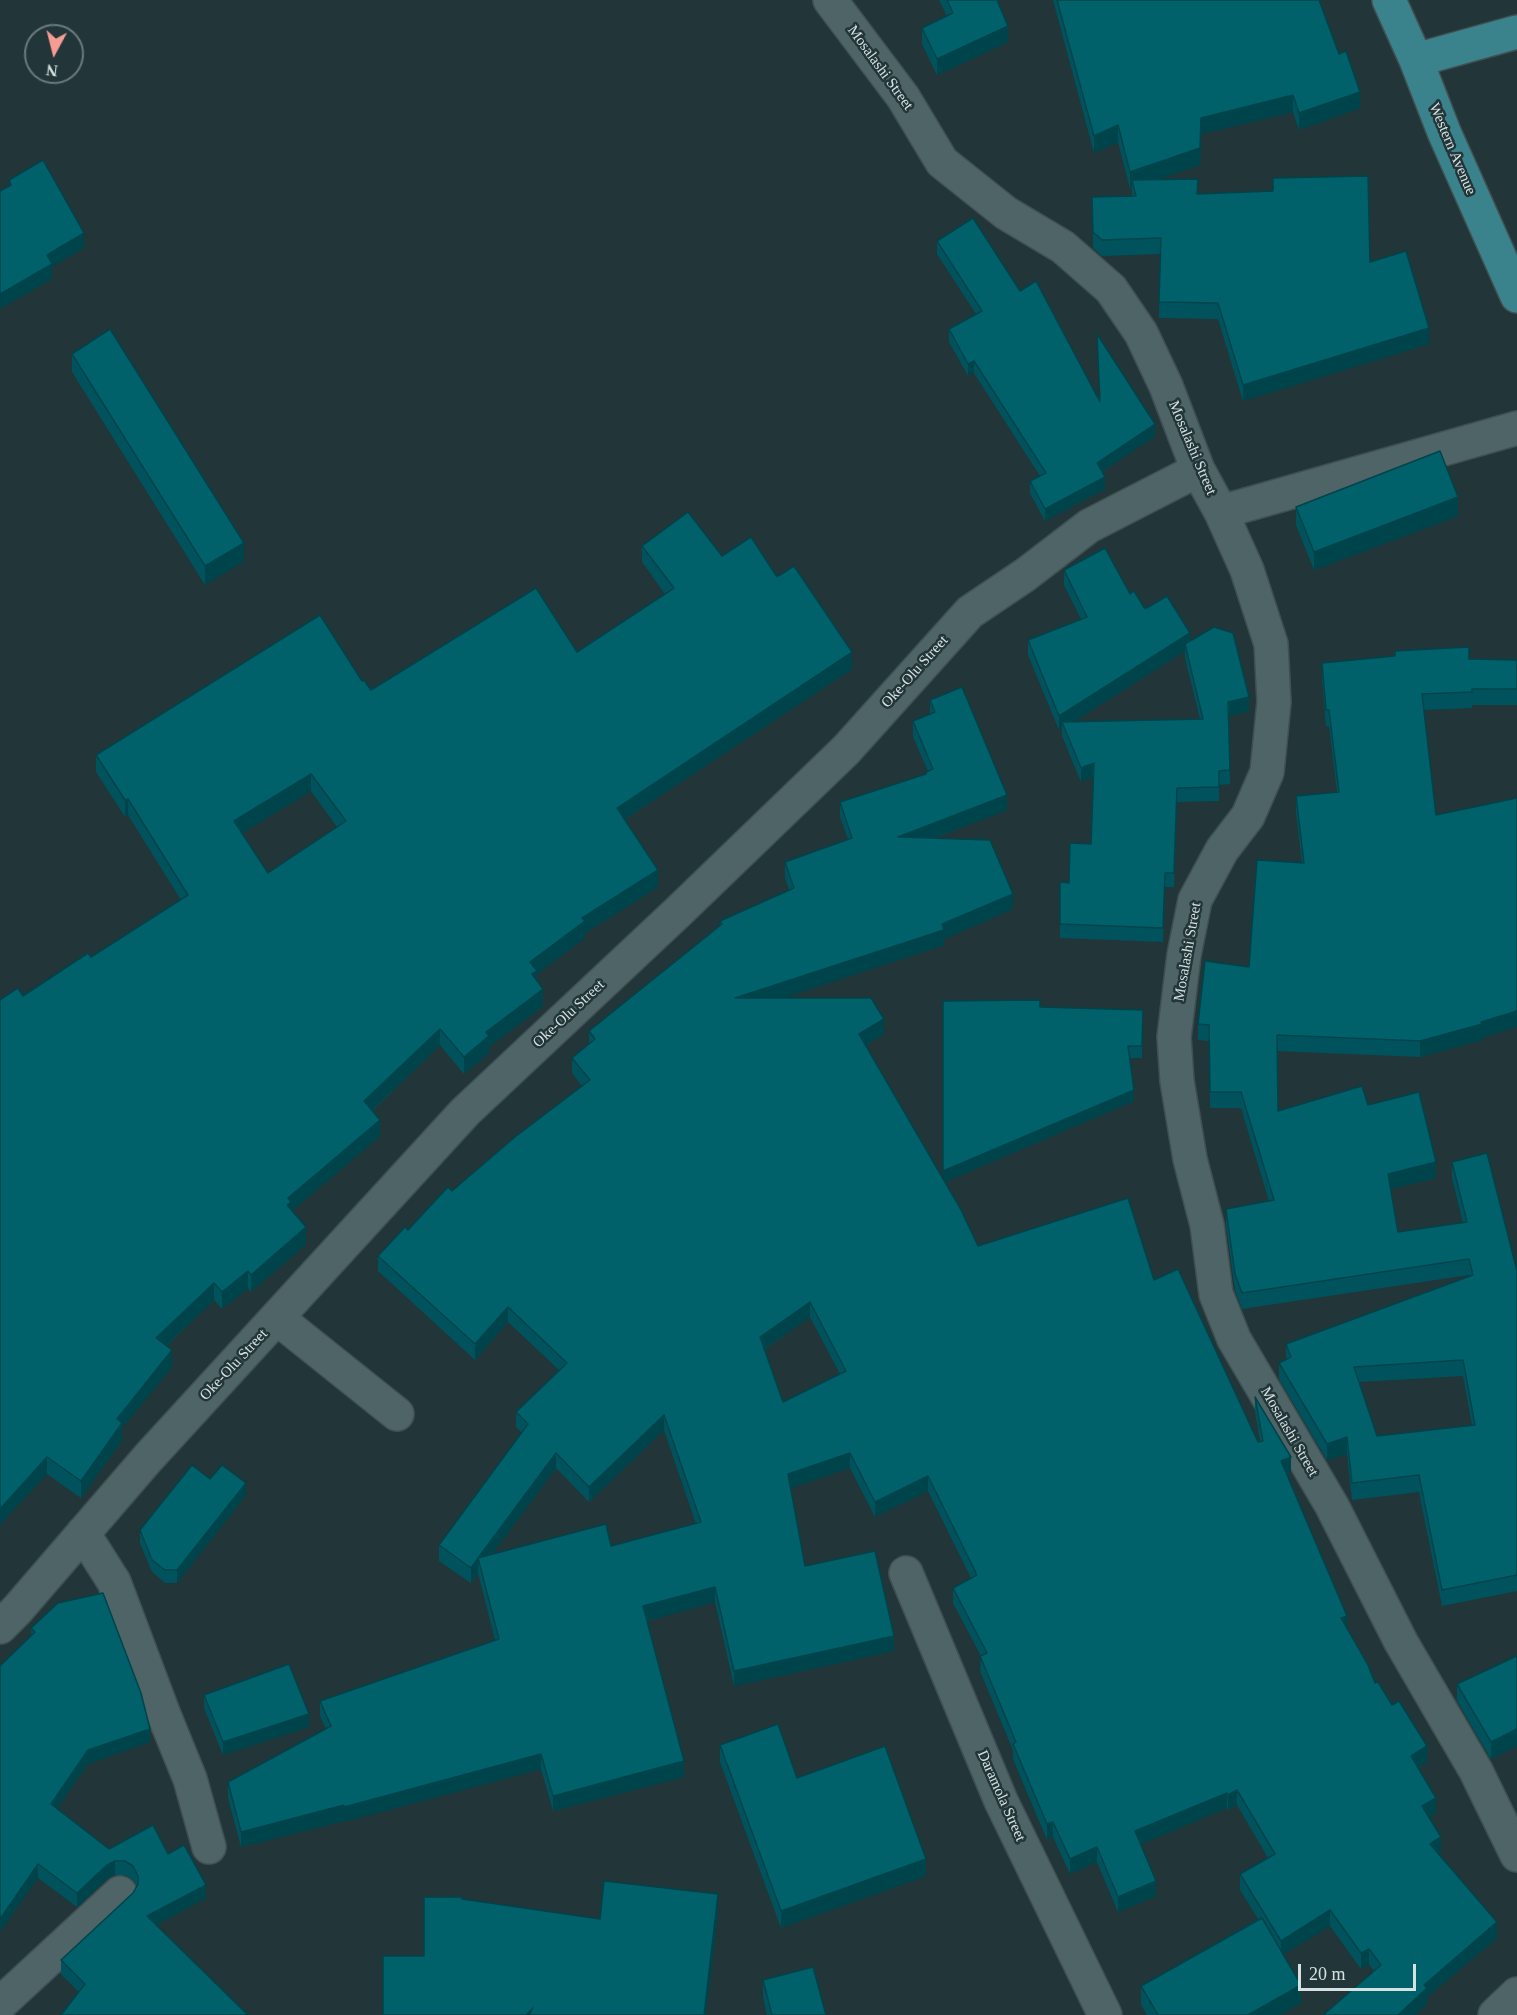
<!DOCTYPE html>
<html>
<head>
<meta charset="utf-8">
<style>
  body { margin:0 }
  #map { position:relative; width:1517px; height:2015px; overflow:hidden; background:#223538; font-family:"Times New Roman",serif }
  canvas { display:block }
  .north { position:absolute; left:24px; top:24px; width:60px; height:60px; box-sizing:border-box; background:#223538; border:2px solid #6a7a7c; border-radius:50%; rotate:187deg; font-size:16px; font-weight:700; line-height:24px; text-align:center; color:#d5e1e2 }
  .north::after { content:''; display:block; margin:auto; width:21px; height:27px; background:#f59c93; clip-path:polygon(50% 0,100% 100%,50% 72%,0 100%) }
  .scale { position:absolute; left:1298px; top:1964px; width:118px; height:27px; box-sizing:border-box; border:3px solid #d5e1e2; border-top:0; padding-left:8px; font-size:18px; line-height:21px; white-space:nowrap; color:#d5e1e2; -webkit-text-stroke:4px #223538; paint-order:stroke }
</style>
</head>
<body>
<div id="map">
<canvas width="1517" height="2015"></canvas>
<div class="north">N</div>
<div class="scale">20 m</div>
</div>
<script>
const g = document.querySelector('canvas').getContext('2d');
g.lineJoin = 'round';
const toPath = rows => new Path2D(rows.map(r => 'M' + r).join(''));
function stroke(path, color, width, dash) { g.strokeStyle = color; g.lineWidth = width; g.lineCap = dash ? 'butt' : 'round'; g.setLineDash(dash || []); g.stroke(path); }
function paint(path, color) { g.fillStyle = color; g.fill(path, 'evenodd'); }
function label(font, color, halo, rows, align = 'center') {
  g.font = font + ' "Times New Roman",serif'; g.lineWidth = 5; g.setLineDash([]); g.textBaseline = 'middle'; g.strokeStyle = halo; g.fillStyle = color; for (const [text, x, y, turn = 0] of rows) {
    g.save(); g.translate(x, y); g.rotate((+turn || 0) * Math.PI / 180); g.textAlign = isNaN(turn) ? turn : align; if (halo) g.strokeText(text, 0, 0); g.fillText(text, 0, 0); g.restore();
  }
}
const minor = toPath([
  [830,0,903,97,942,162,1006,213,1063,247,1111,289,1141,333,1166,386,1198,470,1221,512,1247,570,1271,644,1274,702,1267,772,1248,816,1222,850,1195,900,1184,955,1174,1037,1177,1081,1190,1159,1207,1225,1216,1294,1234,1339,1332,1506,1401,1642,1476,1771,1517,1855],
  [1221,512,1517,428],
  [277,1318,397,1414],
  [83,1533,114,1582,164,1715,190,1779,209,1847],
  [906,1573,1001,1801,1105,2015],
  [0,1627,17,1610,148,1458,465,1112,678,912,846,750,970,612,1025,575,1089,526,1198,470],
  [0,2004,120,1893],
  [1495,2015,1517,1994]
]);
const major = toPath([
  [1389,0,1416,60,1444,132,1517,296],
  [1416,60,1517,32]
]);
stroke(minor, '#3f5052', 36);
stroke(major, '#3f5052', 36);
stroke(minor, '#4f6467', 33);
stroke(major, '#3b838c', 33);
paint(toPath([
  [939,0,997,0,1008,42,937,75,922,44,922,28,947,16],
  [1053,0,1319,0,1360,108,1299,130,1293,112,1201,134,1200,165,1156,180,1198,194,1370,262,1429,344,1243,401,1218,319,1159,318,1160,254,1102,256,1093,248,1092,197,1132,196,1132,188,1130,189,1118,142,1094,153],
  [937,241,1020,291,1100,401,1097,334,1155,436,1102,472,1105,489,1045,521,1030,493,1030,481,1040,476,974,373,968,376,949,342,949,329,976,314,937,254],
  [72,354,244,561,205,585,72,372],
  [1296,507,1458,516,1314,570,1296,525],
  [642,546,722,556,777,577,852,669,625,819,658,887,585,933,585,938,537,974,537,981,543,1006,489,1047,489,1053,464,1074,440,1045,372,1111,380,1136,292,1211,306,1244,251,1292,248,1288,222,1309,214,1300,166,1346,172,1367,122,1428,122,1440,81,1498,47,1474,23,996,91,957,181,900,128,815,125,817,96,772,96,755,362,681,371,690,577,652,665,594,642,562],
  [311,791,337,827,268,873,242,833],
  [1064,570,1130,594,1145,609,1190,641,1249,711,1229,716,1230,784,1219,785,1219,801,1177,802,1174,887,1165,887,1163,942,1060,938,1060,882,1069,883,1091,844,1093,777,1081,782,1062,736,1062,729,1059,730,1028,655,1028,640,1081,619,1064,585],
  [1185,651,1185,658,1200,719,1072,722],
  [1469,659,1517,660,1517,705,1472,705,1472,708,1424,710,1436,815,1482,1040,1420,1057,1277,1051,1278,1111,1368,1105,1436,1178,1390,1189,1398,1232,1463,1223,1452,1178,1452,1162,1517,1271,1517,1591,1442,1606,1419,1492,1352,1500,1347,1454,1327,1460,1279,1379,1279,1363,1286,1359,1286,1344,1470,1277,1469,1275,1242,1309,1235,1290,1226,1225,1226,1209,1269,1201,1241,1108,1210,1108,1209,1041,1198,1040,1198,1024,1249,967,1302,863,1296,812,1296,796,1337,792,1329,726,1326,726,1322,679,1322,663],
  [1463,1376,1472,1425,1377,1436,1359,1382],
  [930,700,1007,810,935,838,1013,909,944,939,944,945,783,998,884,1034,866,1045,943,1179,943,1001,1040,1007,1143,1010,1142,1058,1130,1058,1134,1101,945,1182,978,1246,1154,1280,1258,1442,1260,1441,1255,1412,1255,1397,1291,1473,1286,1474,1347,1628,1375,1683,1427,1762,1418,1767,1436,1813,1429,1817,1441,1852,1438,1854,1497,1938,1427,1997,1427,2004,1374,1971,1369,1964,1361,1969,1330,1926,1283,1955,1301,2003,1280,2015,1147,2015,1141,2005,1141,1986,1258,1919,1240,1890,1240,1874,1268,1858,1237,1805,1228,1810,1227,1808,1140,1844,1156,1896,1118,1912,1097,1862,1070,1874,1053,1837,1047,1840,1013,1759,1013,1750,980,1671,981,1656,953,1603,953,1588,971,1578,928,1491,875,1517,850,1468,791,1488,805,1566,894,1651,734,1686,715,1602,647,1621,684,1777,553,1811,541,1769,344,1822,344,1821,241,1847,228,1798,228,1782,326,1729,320,1716,320,1701,495,1640,478,1573,471,1583,439,1561,439,1545,522,1433,516,1427,516,1412,559,1370,508,1322,475,1360,378,1271,378,1256,452,1191,582,1086,572,1073,572,1058,589,1044,589,1031,720,925,720,921,789,890,785,878,785,862,848,839,840,817,840,802,926,774,926,772,928,771,913,737,913,721,930,714],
  [810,1317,840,1374,783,1402,765,1349],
  [664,1430,696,1524,611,1546,492,1554,556,1468,589,1502],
  [210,1479,246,1495,177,1583,165,1583,152,1572,140,1543,140,1530],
  [31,1628,150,1742,88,1764,57,1808,109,1849,168,1854,206,1898,156,1925,79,1992,61,1974,61,1960,133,1893,137,1886,133,1880,125,1875,115,1875,107,1879,77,1907,38,1878],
  [1517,1656,1517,1747,1517,1746,1491,1759,1457,1701,1457,1684],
  [204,1695,309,1727,223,1755,204,1708],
  [720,1745,797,1778,926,1876,781,1928,720,1762],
  [763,1980,826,2015,767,2015,763,1998]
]), '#00535c');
paint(toPath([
  [1008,26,1008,42,937,75,937,59],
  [1360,92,1360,108,1299,130,1299,113],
  [1293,95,1293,112,1201,134,1200,165,1134,188,1132,180,1132,188,1130,189,1130,172,1201,118],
  [1118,125,1118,142,1094,153,1094,136],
  [84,233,84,248,52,267,52,279,0,309,0,294,47,255],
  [1429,328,1429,344,1243,401,1243,385],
  [974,361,974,373,968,376,968,364],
  [1155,424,1155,436,1097,475,1097,463],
  [1105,477,1105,489,1045,521,1045,509],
  [1458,497,1458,516,1314,570,1314,552],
  [244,543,244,561,205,585,205,566],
  [1190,633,1190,648,1185,644,1185,651,1064,728,1062,722,1062,729,1059,730,1059,716],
  [852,652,852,669,617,824,617,808],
  [1249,697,1249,711,1228,716,1228,702],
  [1094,763,1094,777,1081,782,1081,768],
  [311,774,311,791,234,838,234,821],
  [1007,795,1007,810,898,852,898,837],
  [128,799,128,815,125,817,125,800],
  [658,870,658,887,585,933,585,938,537,974,537,988,532,991,530,962,582,918],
  [1013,894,1013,909,944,939,944,945,735,1014,735,998,942,924],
  [543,989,543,1006,489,1047,489,1053,464,1074,464,1057,486,1032],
  [1517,1011,1517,1027,1482,1038,1482,1040,1420,1057,1420,1041],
  [884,1019,884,1034,859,1049,859,1034],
  [440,1029,440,1045,364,1118,364,1101],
  [1134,1090,1134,1101,943,1183,943,1171],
  [380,1120,380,1136,291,1212,287,1222,288,1198],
  [1436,1162,1436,1178,1388,1190,1388,1174],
  [306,1227,306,1244,251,1292,251,1275],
  [248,1271,248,1288,222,1309,222,1292],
  [214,1283,214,1300,156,1355,156,1338],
  [810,1302,810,1317,760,1352,760,1337],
  [508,1307,508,1322,475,1360,475,1344],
  [172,1350,172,1367,122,1428,122,1440,81,1498,81,1481,117,1419],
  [664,1415,664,1430,589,1502,589,1487],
  [1347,1437,1347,1454,1327,1460,1327,1444],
  [556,1453,556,1468,481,1569,478,1558],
  [850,1453,850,1468,788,1489,788,1474],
  [47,1457,47,1474,0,1525,0,1509],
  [1291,1457,1291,1473,1281,1476,1281,1461],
  [928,1476,928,1491,875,1517,875,1502],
  [246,1483,246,1495,177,1583,177,1570],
  [478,1558,478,1573,471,1583,471,1568],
  [715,1587,715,1602,643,1622,643,1606],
  [1347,1616,1347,1631,1341,1618],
  [894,1636,894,1651,734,1686,734,1671],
  [309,1714,309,1727,223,1755,223,1742],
  [150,1729,150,1742,88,1764,51,1817,51,1804,88,1750],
  [1517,1729,1517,1746,1491,1759,1491,1742],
  [1427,1746,1427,1762,1411,1772,1411,1756],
  [541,1754,541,1769,344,1822,344,1807],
  [684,1761,684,1777,553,1811,553,1796],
  [1237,1790,1237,1805,1228,1810,1228,1795],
  [1227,1793,1227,1808,1135,1847,1135,1831],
  [1436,1798,1436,1813,1422,1822,1422,1806],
  [344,1805,344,1821,241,1847,241,1832],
  [1053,1822,1053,1837,1047,1840,1047,1824],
  [1441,1837,1441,1852,1430,1860,1430,1844],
  [1097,1847,1097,1862,1070,1874,1070,1859],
  [926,1859,926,1876,781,1928,781,1911],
  [115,1861,115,1875,107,1879,77,1907,77,1893,107,1865],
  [38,1864,38,1878,0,1932,0,1919],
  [1156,1881,1156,1896,1118,1912,1118,1897],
  [206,1885,206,1898,147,1930,147,1916],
  [718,1894,718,1915,706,2015,704,2015],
  [1330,1910,1330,1926,1281,1956,1281,1941],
  [1497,1922,1497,1938,1427,1997,1427,2004,1415,2015,1398,2015,1424,1985],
  [1369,1949,1369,1964,1361,1969,1361,1953],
  [1301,1985,1301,2003,1280,2015,1248,2015]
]), '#00444b');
const building = toPath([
  [947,0,997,0,1008,26,937,59,922,28,953,13,947,0],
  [1057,0,1319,0,1339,54,1346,51,1360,92,1299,113,1293,95,1201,118,1200,148,1130,172,1118,125,1094,136,1057,0],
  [43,160,84,233,47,255,52,264,0,294,0,191,11,185,9,180,43,160],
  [1368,176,1370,262,1406,251,1429,328,1243,385,1218,303,1159,302,1161,238,1102,240,1093,232,1092,197,1136,196,1132,180,1198,179,1197,194,1273,191,1273,178,1368,176],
  [973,218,1020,291,1036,281,1100,402,1097,334,1155,424,1097,463,1105,477,1045,509,1030,481,1046,473,974,361,968,364,949,329,982,311,937,241,973,218],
  [110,329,244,543,205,566,72,354,110,329],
  [1440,451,1458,497,1314,552,1296,507,1440,451],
  [688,512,722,556,751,537,777,577,794,566,852,652,617,808,658,870,582,918,585,921,530,962,537,971,532,974,543,989,486,1032,489,1036,464,1057,440,1029,364,1101,380,1120,288,1198,291,1202,287,1205,306,1227,251,1275,248,1271,222,1292,214,1283,156,1338,172,1350,117,1419,122,1423,81,1481,47,1457,0,1509,0,1000,18,988,23,996,88,953,91,957,188,895,128,799,125,800,96,755,320,615,362,681,364,680,371,690,536,588,577,652,674,588,642,546,688,512],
  [311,774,346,821,268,873,234,821,311,774],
  [1105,548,1130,594,1134,591,1145,609,1167,596,1190,633,1059,716,1028,640,1087,617,1064,570,1105,548],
  [1214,627,1233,633,1249,697,1228,702,1230,770,1219,771,1219,787,1177,788,1174,873,1165,873,1163,928,1060,924,1060,882,1069,883,1070,843,1091,844,1094,763,1081,768,1062,722,1203,719,1185,644,1214,627],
  [1469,647,1469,659,1517,660,1517,689,1472,689,1472,692,1422,694,1436,815,1517,798,1517,1011,1481,1022,1482,1024,1420,1041,1277,1035,1278,1111,1362,1086,1368,1105,1419,1092,1436,1162,1388,1174,1398,1232,1467,1222,1452,1162,1487,1153,1517,1271,1517,1575,1442,1590,1419,1475,1352,1483,1347,1437,1327,1444,1279,1363,1291,1357,1286,1344,1473,1275,1469,1259,1242,1293,1235,1274,1226,1209,1274,1200,1241,1092,1210,1092,1209,1025,1198,1024,1205,961,1249,967,1257,860,1304,863,1296,796,1339,792,1329,710,1326,710,1322,663,1395,656,1395,651,1469,647],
  [1463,1360,1475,1425,1377,1436,1354,1367,1463,1360],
  [962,687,1007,795,898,837,990,840,1013,894,942,924,944,930,735,998,871,998,884,1019,859,1034,960,1208,978,1246,1128,1198,1154,1280,1178,1269,1258,1442,1263,1441,1255,1397,1291,1457,1281,1461,1347,1616,1341,1618,1368,1665,1375,1683,1378,1682,1392,1705,1399,1701,1427,1746,1411,1756,1436,1798,1422,1806,1441,1837,1430,1844,1497,1922,1424,1985,1427,1988,1398,2015,1323,2015,1381,1965,1369,1949,1361,1953,1330,1910,1281,1941,1240,1874,1275,1854,1237,1790,1228,1795,1227,1793,1135,1831,1156,1881,1118,1897,1097,1847,1070,1859,1053,1822,1047,1824,1013,1744,1016,1742,980,1656,987,1653,953,1588,977,1575,928,1476,875,1502,850,1453,788,1474,805,1566,875,1551,894,1636,734,1671,715,1587,643,1606,684,1761,553,1796,541,1754,344,1807,344,1805,241,1832,228,1782,331,1726,320,1701,499,1639,478,1558,471,1568,439,1545,528,1424,516,1412,567,1363,508,1307,475,1344,378,1256,405,1227,408,1230,448,1187,452,1191,515,1137,590,1080,572,1058,595,1039,589,1031,722,924,720,921,794,888,785,862,852,838,840,802,926,774,926,772,933,769,913,721,935,712,930,700,962,687],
  [810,1302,846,1371,783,1402,760,1337,810,1302],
  [664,1415,701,1522,611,1546,606,1524,478,1558,556,1453,589,1487,664,1415],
  [1040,1000,1040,1007,1143,1010,1142,1046,1128,1046,1134,1090,943,1171,943,1001,1040,1000],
  [192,1465,210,1479,222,1465,246,1483,177,1570,165,1570,152,1560,140,1530,192,1465],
  [103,1593,141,1693,150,1729,88,1750,51,1804,109,1849,153,1825,168,1854,184,1845,206,1885,147,1916,248,2015,61,2015,85,1984,61,1960,133,1893,138,1884,138,1876,133,1866,125,1861,115,1861,107,1865,77,1893,38,1864,0,1919,0,1666,35,1632,31,1628,58,1603,103,1593],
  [1517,1656,1517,1729,1491,1742,1457,1684,1517,1656],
  [289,1664,309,1714,223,1742,204,1695,289,1664],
  [778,1724,797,1778,885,1746,926,1859,781,1911,720,1745,778,1724],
  [604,1881,718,1894,704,2015,529,2015,533,2008,526,2015,383,2015,383,1956,424,1956,424,1897,462,1897,462,1899,600,1919,604,1881],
  [1262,1918,1301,1985,1248,2015,1158,2015,1141,1986,1262,1918],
  [813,1967,826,2015,772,2015,763,1980,813,1967]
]);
paint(building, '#00616b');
stroke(building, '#00444b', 1.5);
label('15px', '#d5e1e2', '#223538', [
  ["Mosalashi Street",880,68,54],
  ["Western Avenue",1452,149,67],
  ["Mosalashi Street",1192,448,67],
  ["Oke-Olu Street",915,672,-48],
  ["Mosalashi Street",1188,952,-80],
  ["Oke-Olu Street",569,1014,-43],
  ["Oke-Olu Street",234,1365,-47],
  ["Mosalashi Street",1289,1432,60],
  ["Daramola Street",1001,1796,66]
]);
</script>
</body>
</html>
